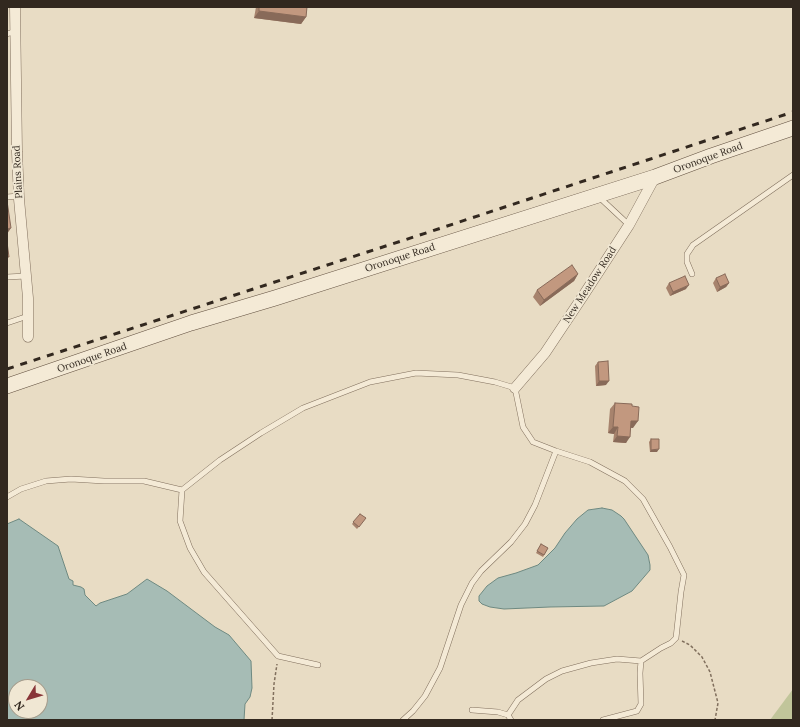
<!DOCTYPE html>
<html>
<head>
<meta charset="utf-8">
<style>
  body { margin:0 }
  #map { position:relative; width:800px; height:727px; overflow:hidden; background:#e8dcc4; font-family:Lora,serif }
  canvas { display:block }
  .frame { position:absolute; inset:0; border:8px solid #32281f; pointer-events:none }
  .north { position:absolute; left:8px; top:679px; width:40px; height:40px; box-sizing:border-box; background:#f0e7d3; border:1px solid #a49b8b; border-radius:50%; rotate:232deg; font-size:11px; font-weight:700; line-height:16px; text-align:center; color:#32281f }
  .north::after { content:''; display:block; margin:auto; width:14px; height:18px; background:#883538; clip-path:polygon(50% 0,100% 100%,50% 72%,0 100%) }
</style>
</head>
<body>
<div id="map">
<canvas width="800" height="727"></canvas>
<div class="frame"></div>
<div class="north">N</div>
</div>
<script>
const g = document.querySelector('canvas').getContext('2d');
g.lineJoin = 'round';
function paint(path, color) { g.fillStyle = color; g.fill(path, 'evenodd'); }
const toPath = rows => new Path2D(rows.map(r => 'M' + r).join(''));
function stroke(path, color, width, dash) { g.strokeStyle = color; g.lineWidth = width; g.lineCap = dash ? 'butt' : 'round'; g.setLineDash(dash || []); g.stroke(path); }
function label(font, color, halo, rows, align = 'center') {
  g.font = font + ' Lora,serif'; g.lineWidth = 3.5; g.setLineDash([]); g.textBaseline = 'middle'; g.strokeStyle = halo; g.fillStyle = color; for (const [text, x, y, turn = 0] of rows) {
    g.save(); g.translate(x, y); g.rotate((+turn || 0) * Math.PI / 180); g.textAlign = isNaN(turn) ? turn : align; if (halo) g.strokeText(text, 0, 0); g.fillText(text, 0, 0); g.restore();
  }
}
paint(toPath([
  [793,689,793,720,770,720]
]), '#c1c59a');
const water = toPath([
  [602,508,612,510,621,516,624,519,648,555,650,565,650,570,632,591,604,606,550,607,504,609,490,607,482,604,479,601,479,596,487,586,498,578,516,573,538,565,555,548,565,533,577,519,588,510,602,508],
  [19,519,58,546,69,579,73,581,73,585,81,587,84,589,85,595,96,606,100,603,127,594,147,579,167,591,215,627,229,635,251,661,252,688,250,697,245,704,244,720,7,720,7,524,19,519],
  [16,687,40,687,40,711,16,711,16,687]
]);
paint(water, '#a6bcb5');
stroke(water, '#6e8981', 1);
const lane = toPath([
  [7,34,16,31],
  [7,197,19,196],
  [599,197,629,225],
  [692,274,687,262,687,254,693,245,793,175],
  [7,277,26,276],
  [7,323,28,316],
  [7,497,21,489,46,481,71,479,104,481,144,481,182,490],
  [318,665,278,656,204,572,190,548,180,521,182,490,220,460,261,433,303,408,370,382,416,373,458,375,495,382,515,388,523,427,533,442,556,451,590,462,625,481,643,499,670,547,684,575,681,592,676,638,671,643,661,648,641,661,617,659,591,663,562,671,546,679,518,700,508,715],
  [472,710,498,712,508,715,511,720],
  [403,720,413,711,425,696,440,668,461,605,472,583,481,571,511,542,525,524,535,505,556,451],
  [603,720,637,711,641,704,640,673,641,661]
]);
const street = toPath([
  [15,7,17,152,19,199,28,298,28,337],
  [515,388,545,353,583,296,629,225,655,177]
]);
const secondary = toPath([
  [7,386,191,323,275,298,655,177,711,156,793,128]
]);
stroke(lane, '#806f5d', 6);
stroke(street, '#806f5d', 11);
stroke(secondary, '#625040', 16);
stroke(toPath([
  [682,641,690,645,702,657,710,672,718,703,715,720],
  [272,720,274,684,277,664]
]), '#806f5d', 1.5, [3, 2]);
stroke(lane, '#f4ead6', 5);
stroke(street, '#f4ead6', 10);
stroke(secondary, '#f4ead6', 15);
stroke(toPath([
  [7,369,429,232,793,112]
]), '#32281f', 3, [7, 7]);
paint(toPath([
  [256,7,307,7,306,17,301,24,254,18],
  [578,274,574,281,540,306,533,297,537,290],
  [716,278,729,283,726,287,717,292,713,283],
  [669,283,686,289,670,296,666,288],
  [598,362,606,385,596,386,595,366],
  [615,403,632,406,633,428,631,428,626,443,613,442,614,434,608,433,610,409],
  [651,439,657,452,650,452,649,442],
  [360,514,366,518,357,529,352,524],
  [541,544,548,548,543,557,536,553]
]), '#a7836d');
paint(toPath([
  [259,11,306,17,301,24,254,18],
  [11,228,7,234,7,229],
  [578,274,574,281,540,306,544,300],
  [729,283,726,287,717,292,720,287],
  [689,285,686,289,670,296,673,292],
  [599,381,609,381,606,385,596,386],
  [631,421,638,421,633,428,627,427],
  [613,427,618,427,614,434,608,433],
  [617,436,630,437,626,443,613,442],
  [659,449,657,452,650,452,651,450]
]), '#886a59');
const building = toPath([
  [259,7,307,7,306,17,259,11,259,7],
  [7,201,11,228,7,229,7,201],
  [7,242,9,257,7,257,7,242],
  [572,265,578,274,544,300,537,290,572,265],
  [725,274,729,283,720,287,716,278,725,274],
  [685,276,689,285,673,292,669,283,685,276],
  [608,361,609,381,599,381,598,362,608,361],
  [615,403,632,404,632,406,639,407,638,421,631,421,630,437,617,436,618,427,613,427,615,403],
  [651,439,659,439,659,449,651,450,651,439],
  [360,514,366,518,359,527,353,522,360,514],
  [541,544,548,548,544,555,537,551,541,544]
]);
paint(building, '#c2987f');
stroke(building, '#886a59', 1);
label('10px', '#32281f', '#f0e7d3', [
  ["Oronoque Road",708,158,-20],
  ["Plains Road",18,172,-93],
  ["Oronoque Road",400,258,-18],
  ["New Meadow Road",590,285,-57],
  ["Oronoque Road",92,358,-19]
]);
</script>
</body>
</html>
